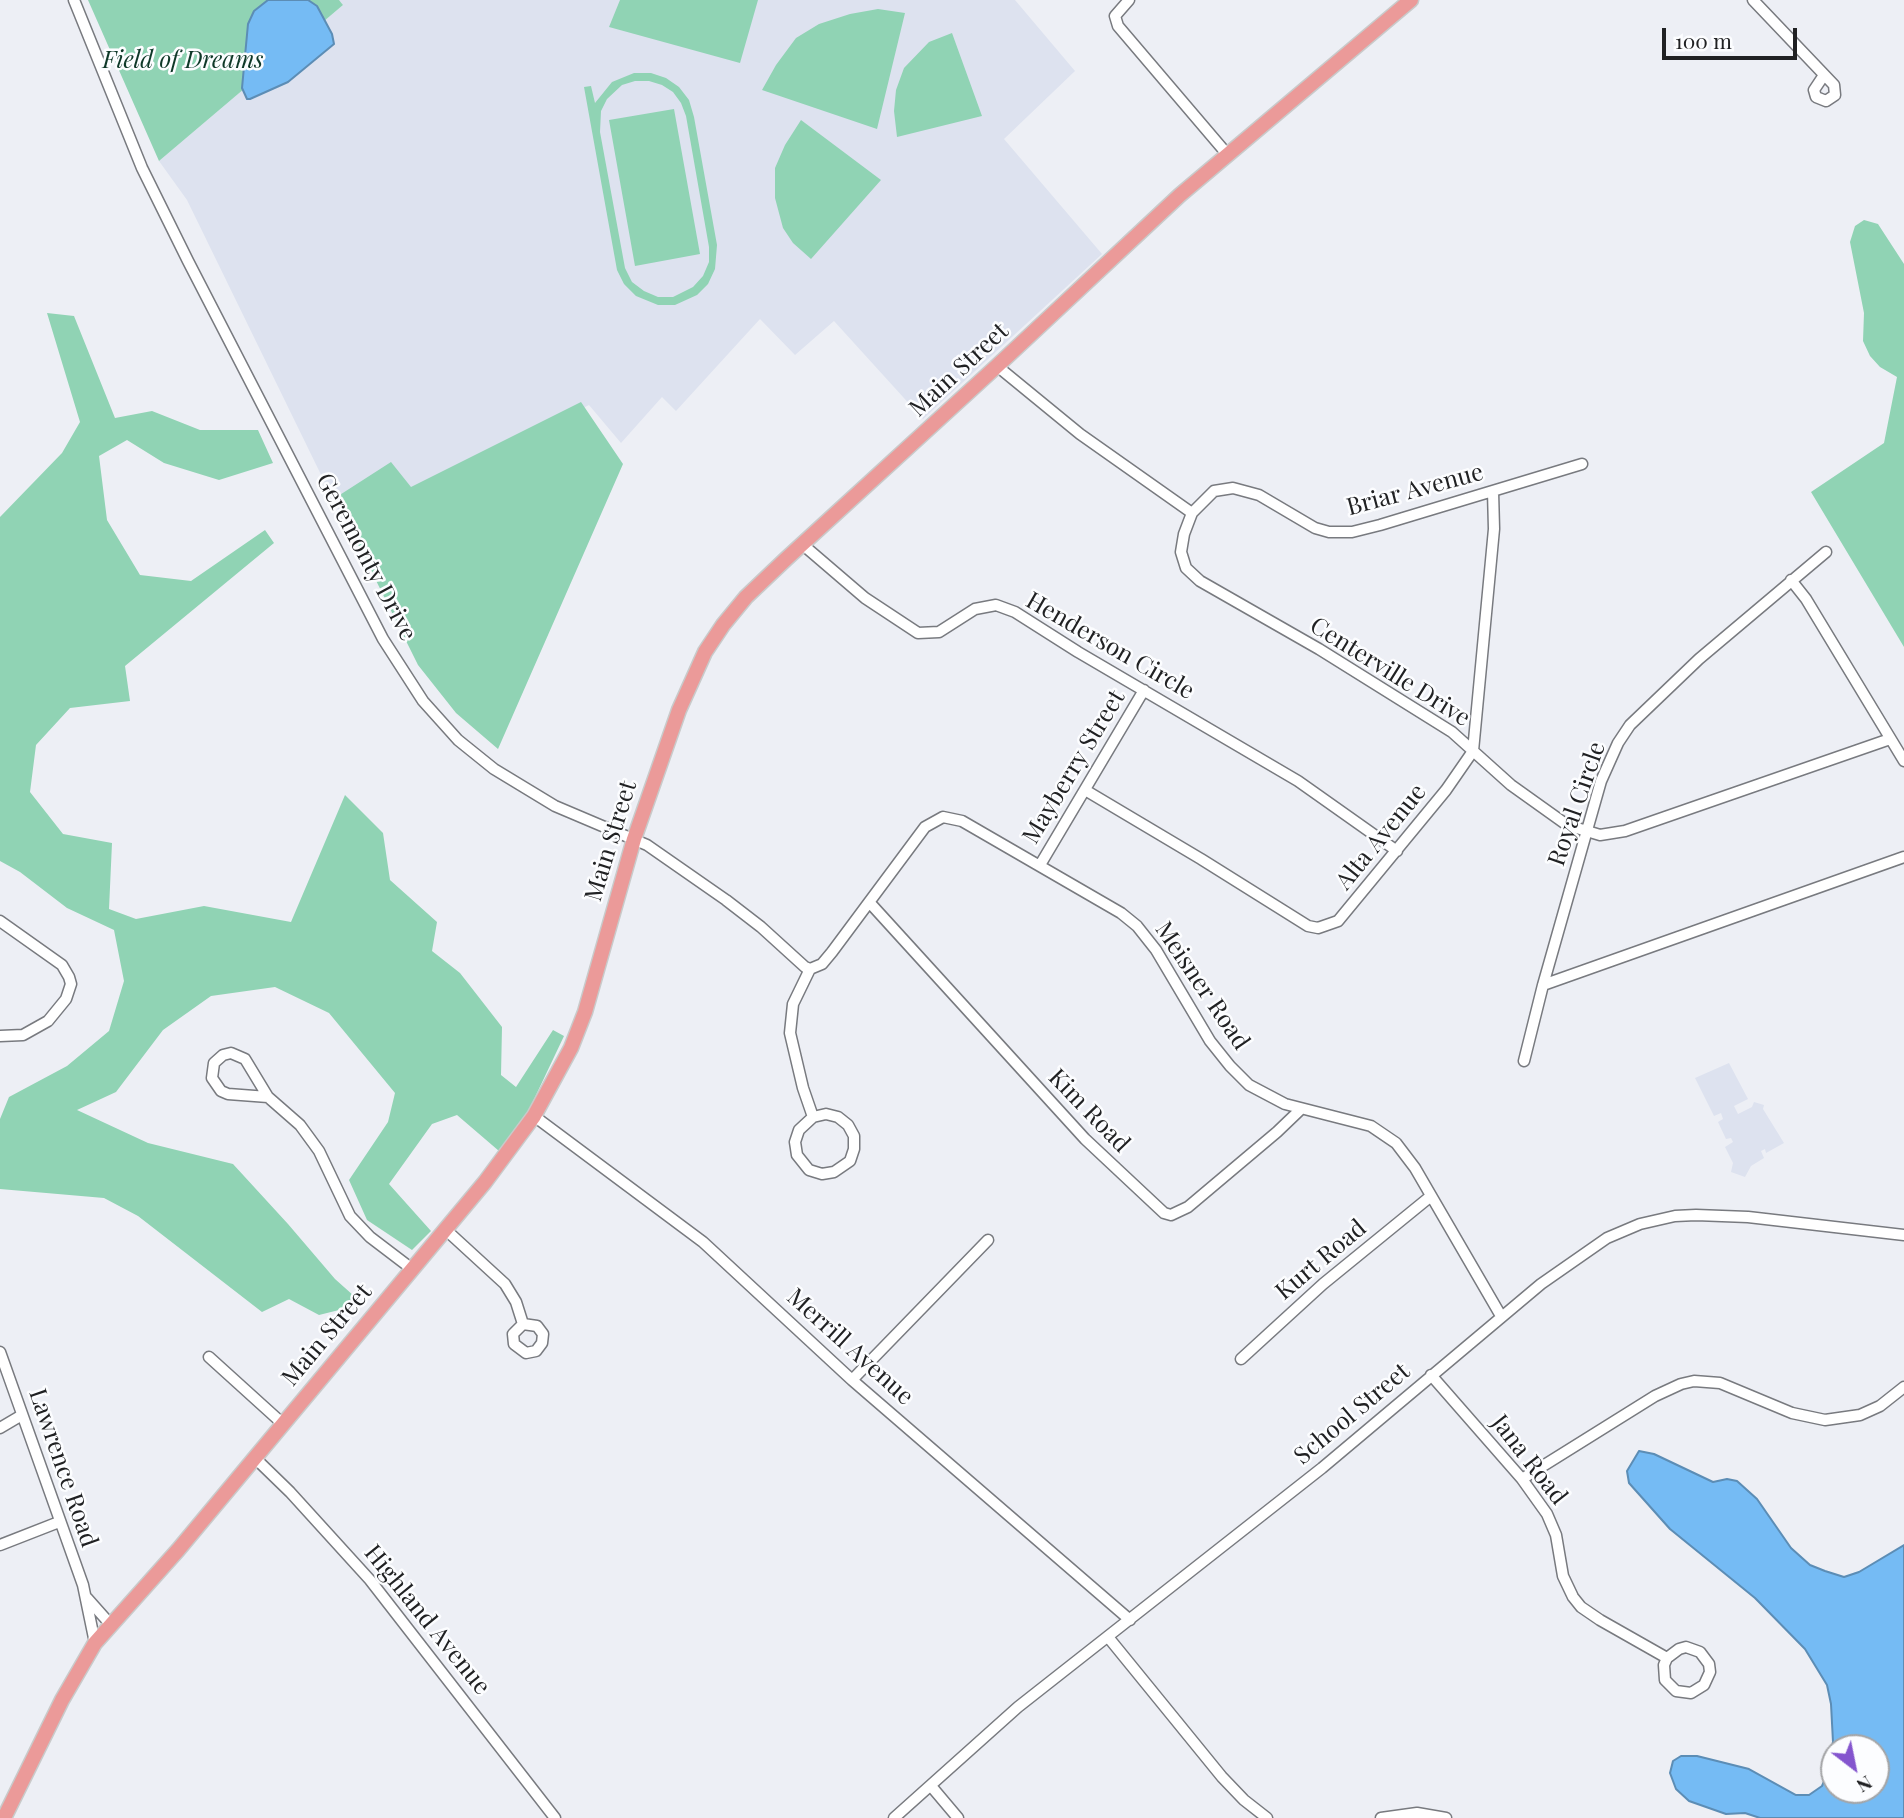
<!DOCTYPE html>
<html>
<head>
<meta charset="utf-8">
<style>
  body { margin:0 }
  #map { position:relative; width:1904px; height:1818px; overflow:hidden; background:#edeff5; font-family:"Playfair Display",serif }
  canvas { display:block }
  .north { position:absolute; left:1820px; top:1734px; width:70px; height:70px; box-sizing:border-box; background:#fcfdff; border:2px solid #a4a5a7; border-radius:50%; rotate:148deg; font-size:19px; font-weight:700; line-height:28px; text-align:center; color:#202123 }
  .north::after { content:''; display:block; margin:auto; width:24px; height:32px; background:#8455ce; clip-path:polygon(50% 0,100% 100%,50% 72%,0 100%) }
  .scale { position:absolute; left:1662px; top:28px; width:135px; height:32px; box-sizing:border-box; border:4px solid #202123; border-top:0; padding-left:9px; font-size:21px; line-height:24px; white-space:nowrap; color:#202123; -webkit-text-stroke:5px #fcfdff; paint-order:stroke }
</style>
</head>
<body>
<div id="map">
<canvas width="1904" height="1818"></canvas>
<div class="north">N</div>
<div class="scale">100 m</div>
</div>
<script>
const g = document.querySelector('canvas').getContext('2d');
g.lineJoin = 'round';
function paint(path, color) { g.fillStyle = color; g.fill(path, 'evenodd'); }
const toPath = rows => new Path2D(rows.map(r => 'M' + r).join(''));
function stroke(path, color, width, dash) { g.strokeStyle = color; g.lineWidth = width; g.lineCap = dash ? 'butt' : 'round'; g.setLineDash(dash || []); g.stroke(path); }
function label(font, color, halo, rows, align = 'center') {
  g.font = font + ' "Playfair Display",serif'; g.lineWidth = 5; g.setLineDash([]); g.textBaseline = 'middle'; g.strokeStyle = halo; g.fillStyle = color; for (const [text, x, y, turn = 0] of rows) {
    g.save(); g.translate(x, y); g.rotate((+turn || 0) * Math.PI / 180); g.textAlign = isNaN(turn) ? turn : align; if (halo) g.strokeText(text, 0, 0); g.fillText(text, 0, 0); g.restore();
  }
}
paint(toPath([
  [339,0,1015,0,1075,71,1004,139,1102,254,923,419,834,321,795,355,760,319,676,411,662,397,621,443,589,405,347,528,187,200,159,161,343,5],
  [1729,1063,1748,1099,1734,1106,1738,1114,1752,1107,1754,1102,1764,1105,1763,1109,1784,1143,1766,1153,1765,1149,1761,1151,1764,1158,1751,1166,1745,1177,1731,1172,1733,1163,1725,1147,1733,1142,1731,1138,1726,1139,1718,1122,1723,1119,1721,1113,1714,1116,1695,1078]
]), '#dde2ef');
paint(toPath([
  [88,0,339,0,343,5,159,161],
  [620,0,758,0,740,63,609,27],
  [878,9,905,13,877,129,762,90,776,65,796,38,819,24,850,14],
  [952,33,982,116,897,137,894,111,896,90,904,68,929,42],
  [634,73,651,73,666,78,679,87,689,100,694,117,717,245,715,269,708,284,697,295,675,305,658,305,636,296,624,284,617,270,584,87,591,86,595,103,612,82],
  [635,81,649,81,662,85,673,92,681,103,686,116,709,247,709,262,703,276,693,287,673,297,658,297,644,291,632,282,625,268,600,132,601,111,607,99,622,85],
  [674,109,700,254,635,266,609,120],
  [801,120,881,180,811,259,793,243,783,228,775,198,775,168,785,145],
  [1864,220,1878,224,1904,264,1904,647,1811,492,1884,443,1897,377,1880,367,1870,356,1863,341,1864,313,1850,242,1855,226],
  [47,313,74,316,115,418,152,411,200,430,258,430,273,463,219,480,164,463,127,440,99,456,107,520,140,575,191,581,265,530,274,543,125,666,130,701,70,708,36,745,30,792,63,834,112,843,109,909,136,919,204,906,291,922,345,795,383,833,390,880,437,922,432,951,460,973,502,1027,501,1075,516,1087,553,1030,564,1036,528,1112,499,1151,457,1115,432,1124,389,1184,431,1231,412,1250,367,1220,349,1180,388,1122,395,1093,329,1013,275,987,211,996,163,1030,116,1092,77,1110,148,1143,233,1164,288,1224,335,1279,363,1304,319,1315,289,1299,262,1312,138,1216,104,1198,0,1189,0,1119,9,1097,67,1066,109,1031,124,981,114,930,67,908,20,872,0,861,0,517,62,453,80,422],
  [581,402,623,464,498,749,456,713,418,665,335,498,391,462,411,487]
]), '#90d3b4');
const water = toPath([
  [268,0,308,0,317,6,332,34,334,44,288,82,250,99,247,99,242,88,248,24,254,11,268,0],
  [1639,1451,1654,1454,1713,1482,1727,1479,1737,1481,1757,1499,1791,1548,1810,1565,1825,1571,1844,1577,1859,1572,1904,1545,1904,1818,1760,1818,1745,1813,1726,1814,1689,1801,1676,1789,1670,1773,1673,1761,1681,1756,1697,1756,1749,1769,1796,1795,1809,1795,1822,1786,1828,1772,1833,1742,1831,1704,1827,1685,1805,1649,1755,1598,1670,1529,1629,1483,1627,1471,1639,1451],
  [1834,1748,1876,1748,1876,1790,1834,1790,1834,1748]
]);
paint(water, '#75bbf4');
stroke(water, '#5c8db5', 2);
const minor = toPath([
  [74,0,142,168,188,261,383,639,423,701,458,740,494,769,555,806,647,845,726,900,761,927,805,967,810,969],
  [1129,0,1115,16,1118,26,1227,154],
  [1753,0,1834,85,1835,95,1826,101,1816,97,1814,90,1824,75],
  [997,366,1080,434,1192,513,1184,534,1181,552,1186,568,1200,581,1319,649,1452,732,1511,785,1567,825,1600,835,1625,831,1890,739],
  [1192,513,1214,491,1233,488,1259,495,1315,528,1329,532,1352,532,1380,525,1582,464],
  [802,544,865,598,918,633,939,632,975,609,996,605,1015,612,1078,652,1298,781,1397,851],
  [1791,580,1806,599,1904,761],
  [1085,790,1201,859,1308,926,1318,928,1338,921,1446,790,1473,751,1494,529,1493,491],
  [1040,865,1144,690],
  [870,903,1085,1139,1164,1213,1171,1215,1188,1207,1277,1132,1301,1109],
  [0,921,62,965,69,977,71,984,66,999,48,1021,23,1035,0,1036],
  [810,969,822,964,832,952,925,827,943,817,962,821,1121,913,1137,926,1156,950,1210,1041,1230,1066,1249,1085,1285,1104,1371,1126,1396,1143,1415,1168,1501,1316],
  [810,969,793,1004,790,1033,803,1088,813,1117,826,1114,838,1117,848,1125,854,1136,854,1149,850,1161,834,1172,822,1174,809,1170,797,1155,795,1142,799,1130,813,1117],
  [1543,985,1904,857],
  [1524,1061,1543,985,1601,781,1618,743,1630,725,1699,659,1826,552],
  [268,1097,228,1094,221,1091,212,1078,214,1063,223,1055,231,1053,245,1059,268,1097,300,1125,319,1151,350,1216,370,1237,412,1269],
  [534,1116,703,1242,852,1380,1130,1620],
  [445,1229,505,1284,516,1302,523,1324,513,1334,514,1344,526,1353,536,1351,542,1343,543,1334,537,1326,523,1324],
  [0,1352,83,1585,95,1643],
  [209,1357,283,1424],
  [1241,1359,1323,1284,1431,1196],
  [1431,1375,1522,1479,1547,1514,1556,1535,1563,1576,1573,1597,1581,1607,1600,1620,1667,1658,1664,1665,1665,1680,1676,1691,1691,1693,1704,1685,1710,1672,1709,1664,1700,1652,1686,1647,1679,1649,1667,1658],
  [852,1380,988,1240],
  [0,1428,22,1415],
  [255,1458,290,1492,370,1580,555,1818],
  [1522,1479,1655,1396,1681,1384,1694,1381,1720,1383,1792,1413,1825,1420,1860,1415,1880,1406,1904,1387],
  [0,1545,59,1522],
  [87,1598,111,1625],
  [1108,1637,1222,1777,1244,1800,1267,1818],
  [931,1786,958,1818],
  [894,1818,1018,1707,1322,1468,1541,1284,1607,1238,1640,1224,1675,1216,1696,1215,1748,1217,1904,1235],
  [1381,1818,1417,1813,1446,1818]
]);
const major = toPath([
  [4,1818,62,1700,95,1643,178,1550,485,1182,534,1116,571,1048,585,1012,634,839,679,710,705,652,723,625,746,597,786,559,997,366,1180,195,1411,0]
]);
stroke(minor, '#787a7f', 13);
stroke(major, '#c9caca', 17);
stroke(minor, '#fff', 10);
stroke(major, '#eb9a99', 14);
label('italic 24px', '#0e3828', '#fcfdff', [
  ["Field of Dreams",183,61]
]);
label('24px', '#202123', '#fcfdff', [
  ["Main Street",959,370,-43],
  ["Briar Avenue",1415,490,-15],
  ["Geremonty Drive",366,557,62],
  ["Henderson Circle",1110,646,30],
  ["Centerville Drive",1390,672,32],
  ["Mayberry Street",1074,767,-59],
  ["Royal Circle",1577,804,-71],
  ["Alta Avenue",1381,837,-51],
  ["Main Street",611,841,-73],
  ["Meisner Road",1202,986,56],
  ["Kim Road",1089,1111,46],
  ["Kurt Road",1321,1260,-40],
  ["Main Street",327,1335,-50],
  ["Merrill Avenue",850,1347,42],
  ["School Street",1352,1414,-40],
  ["Jana Road",1529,1460,52],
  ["Lawrence Road",63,1468,71],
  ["Highland Avenue",427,1620,51]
]);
</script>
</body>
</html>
